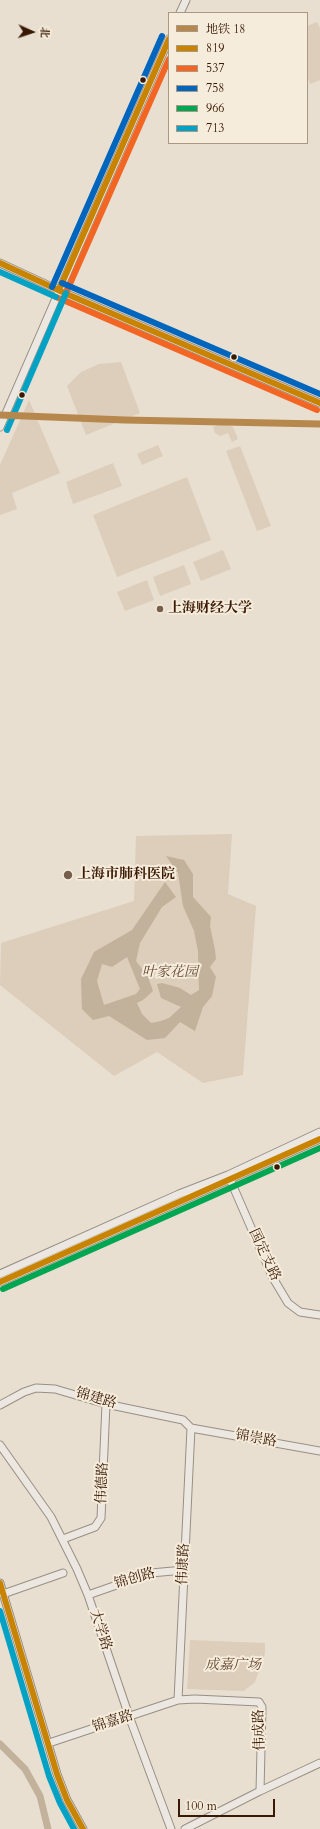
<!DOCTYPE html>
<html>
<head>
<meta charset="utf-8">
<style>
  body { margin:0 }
  #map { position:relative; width:320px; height:1829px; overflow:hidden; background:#e8dfd1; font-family:Cardo,"Noto Serif SC",serif }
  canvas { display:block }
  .legend { position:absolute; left:168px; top:12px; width:140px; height:132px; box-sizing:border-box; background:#f6ecdb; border:1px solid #aa9885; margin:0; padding:5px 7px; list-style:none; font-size:12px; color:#391904 }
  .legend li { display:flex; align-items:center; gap:8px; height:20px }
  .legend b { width:20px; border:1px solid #aa9885 }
  .north { position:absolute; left:12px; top:12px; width:40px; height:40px; -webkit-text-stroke:3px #f6ecdb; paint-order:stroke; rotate:93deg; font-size:11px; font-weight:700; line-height:16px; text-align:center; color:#391904 }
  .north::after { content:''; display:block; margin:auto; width:14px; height:18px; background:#391904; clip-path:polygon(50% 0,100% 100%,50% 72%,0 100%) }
  .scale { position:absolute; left:178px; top:1799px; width:97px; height:18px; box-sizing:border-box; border:2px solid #391904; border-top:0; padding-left:5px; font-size:12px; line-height:14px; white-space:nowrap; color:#391904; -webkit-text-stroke:3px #f6ecdb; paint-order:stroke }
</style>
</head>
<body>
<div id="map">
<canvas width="320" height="1829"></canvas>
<ul class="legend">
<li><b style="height:5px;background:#b7884e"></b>地铁 18</li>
<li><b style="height:5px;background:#c88301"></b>819</li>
<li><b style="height:5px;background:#f26522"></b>537</li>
<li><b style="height:5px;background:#0065bd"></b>758</li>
<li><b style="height:5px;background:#00a651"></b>966</li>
<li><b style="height:5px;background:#03a2c4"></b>713</li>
</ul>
<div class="north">北</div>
<div class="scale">100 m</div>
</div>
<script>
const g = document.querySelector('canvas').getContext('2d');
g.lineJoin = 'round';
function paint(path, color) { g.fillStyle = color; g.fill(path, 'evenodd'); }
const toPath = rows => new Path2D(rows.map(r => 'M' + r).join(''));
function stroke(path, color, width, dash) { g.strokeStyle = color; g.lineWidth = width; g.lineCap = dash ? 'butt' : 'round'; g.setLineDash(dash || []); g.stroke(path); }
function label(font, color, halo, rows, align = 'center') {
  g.font = font + ' Cardo,"Noto Serif SC",serif'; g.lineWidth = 4; g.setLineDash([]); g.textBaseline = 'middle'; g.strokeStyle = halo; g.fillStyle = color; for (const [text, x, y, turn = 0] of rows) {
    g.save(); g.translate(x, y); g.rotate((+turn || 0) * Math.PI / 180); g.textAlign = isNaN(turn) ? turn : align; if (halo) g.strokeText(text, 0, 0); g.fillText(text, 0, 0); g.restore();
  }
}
paint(toPath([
  [317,22,320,28,320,80,310,84,307,76,307,26],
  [121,362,140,413,86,435,67,386,81,372,99,364],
  [29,400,60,473,12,493,17,509,0,515,0,465],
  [223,423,233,427,238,439,232,442,228,433,220,436,215,433,213,427],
  [158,445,163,456,142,465,137,454],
  [240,446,271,526,257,531,226,451],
  [113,463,122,486,73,504,66,482],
  [187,477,211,540,117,577,93,515],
  [223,550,231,569,201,581,193,562],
  [184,565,191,584,160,596,153,577],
  [147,580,154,600,125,611,117,592],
  [232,834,228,894,256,906,243,1075,203,1083,157,1052,114,1076,0,985,1,943,134,901,136,836],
  [190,1640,265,1643,265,1654,255,1682,244,1691,187,1689]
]), '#dcceba');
paint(toPath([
  [166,856,184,860,193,874,193,897,211,917,210,926,215,950,216,959,210,967,216,977,212,996,203,1007,195,1031,180,1022,165,1038,147,1040,109,1016,93,1020,82,1009,81,979,94,952,132,930,165,882,176,897,162,907,140,943,136,961,148,977,153,991,143,1000,137,1003,142,1014,151,1023,161,1021,169,1018,181,1007,161,998,157,984,162,983,180,988,191,995,199,990,198,951,194,931,183,906,178,873],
  [127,957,140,989,136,994,104,1005,97,981,102,964,112,967]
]), '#c2b29c');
stroke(toPath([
  [0,1744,25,1769,40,1796,48,1829]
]), '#c2b29c', 7);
const minor = toPath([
  [180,13,186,0],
  [0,263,69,295,320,403],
  [0,427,169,39],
  [229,1177,273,1278,288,1303,300,1312,320,1315],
  [0,1274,179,1194,228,1175,320,1132],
  [0,1282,320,1139],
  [0,1405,24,1392,36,1388,55,1389,106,1404,183,1420,191,1428],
  [191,1428,320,1451],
  [0,1445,51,1517,77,1569,88,1595,129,1716,171,1829],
  [63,1539,95,1527,101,1518,106,1404],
  [0,1583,57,1774,67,1800,83,1829],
  [3,1594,63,1573],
  [88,1595,151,1573,184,1570],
  [178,1700,191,1428],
  [49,1743,178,1700,195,1699,259,1702,262,1707,260,1791],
  [185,1829,260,1791,320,1763]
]);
stroke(minor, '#988f84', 9);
stroke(minor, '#ece8e1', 7);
stroke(toPath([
  [0,263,69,295,320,403],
  [59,290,169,39],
  [0,1282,320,1139],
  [0,1583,57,1774,67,1800,83,1829]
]), '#c88301', 6);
stroke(toPath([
  [66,293,169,59],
  [56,297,317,410]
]), '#f26522', 6);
stroke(toPath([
  [62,283,320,394],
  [52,287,162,36]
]), '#0065bd', 6);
stroke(toPath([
  [3,1289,320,1148]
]), '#00a651', 6);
stroke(toPath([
  [0,272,56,297],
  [7,430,66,293],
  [0,1611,49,1776,60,1803,74,1829]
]), '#03a2c4', 6);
stroke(toPath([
  [0,415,125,420,320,424]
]), '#b7884e', 7);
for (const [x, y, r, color] of [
  [143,80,3.5,"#391904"],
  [234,357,3.5,"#391904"],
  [22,395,3.5,"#391904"],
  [160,609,4,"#765e4c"],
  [68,875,5,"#765e4c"],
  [277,1167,3.5,"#391904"]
]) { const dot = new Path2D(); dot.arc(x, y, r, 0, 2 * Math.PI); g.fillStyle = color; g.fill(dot); stroke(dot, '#f6ecdb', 1.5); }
label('bold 14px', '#391904', '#f6ecdb', [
  ["上海财经大学",168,609],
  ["上海市肺科医院",77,875]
], 'left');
label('italic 14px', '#674b35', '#f6ecdb', [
  ["叶家花园",170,973],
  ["成嘉广场",233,1666]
]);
label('14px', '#391904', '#f6ecdb', [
  ["国定支路",264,1255,65],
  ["锦建路",96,1399,16],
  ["锦崇路",256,1439,10],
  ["伟德路",103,1483,-87],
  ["伟康路",184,1564,-87],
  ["锦创路",135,1579,-16],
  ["大学路",100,1630,72],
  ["锦嘉路",113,1722,-18],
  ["伟成路",260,1730,-92]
]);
</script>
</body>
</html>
